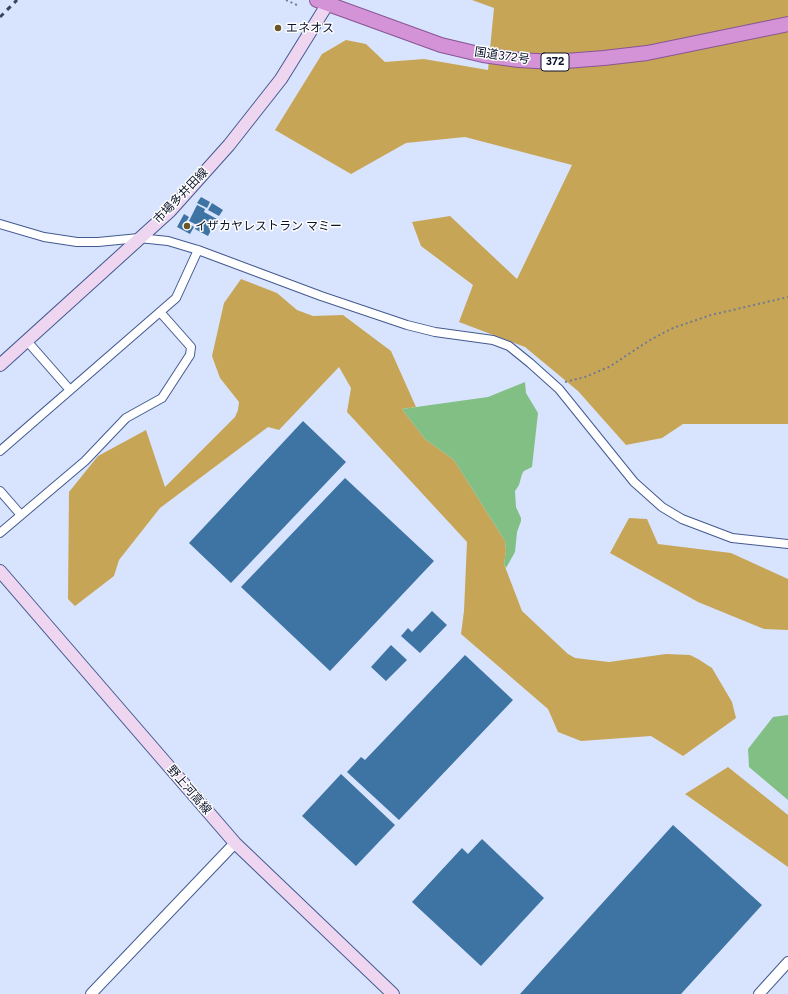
<!DOCTYPE html>
<html>
<head>
<meta charset="utf-8">
<style>
  body { margin:0 }
  canvas { display:block; background:#d8e3fd }
</style>
</head>
<body>
<canvas width="788" height="994"></canvas>
<script>
const g = document.querySelector('canvas').getContext('2d');
g.lineJoin = 'round';
function paint(path, color) { g.fillStyle = color; g.fill(path, 'evenodd'); }
const toPath = rows => new Path2D(rows.map(r => 'M' + r).join(''));
function stroke(path, color, width, dash) { g.strokeStyle = color; g.lineWidth = width; g.lineCap = dash ? 'butt' : 'round'; g.setLineDash(dash || []); g.stroke(path); }
function label(font, color, halo, rows, align = 'center') {
  g.font = font + ' Figtree,"Noto Sans JP",sans-serif'; g.lineWidth = 3; g.setLineDash([]); g.textBaseline = 'middle'; g.strokeStyle = halo; g.fillStyle = color; for (const [text, x, y, turn = 0] of rows) {
    g.save(); g.translate(x, y); g.rotate((+turn || 0) * Math.PI / 180); g.textAlign = isNaN(turn) ? turn : align; if (halo) g.strokeText(text, 0, 0); g.fillText(text, 0, 0); g.restore();
  }
}
paint(toPath([
  [472,0,788,0,788,424,683,424,662,438,626,445,578,391,525,347,459,322,473,285,421,246,412,222,450,216,517,279,572,165,465,137,406,143,351,174,275,130,322,54,346,40,366,44,385,62,424,59,488,70,494,8],
  [241,279,277,293,297,310,313,316,343,315,391,351,416,407,402,409,425,439,454,460,505,541,506,551,504,564,522,611,568,654,575,658,609,662,666,654,690,655,698,659,712,668,732,702,736,718,683,756,651,736,581,741,558,732,548,709,461,634,464,611,467,542,347,412,351,388,339,367,279,430,268,427,160,508,119,560,114,576,75,606,68,599,69,492,98,456,146,430,165,487,235,417,238,410,239,402,220,378,212,356,224,303],
  [629,518,647,519,658,544,731,553,788,579,788,630,764,629,698,602,610,553],
  [728,767,788,815,788,867,685,794]
]), '#c7a557');
paint(toPath([
  [525,382,526,393,538,413,532,467,524,471,522,474,519,485,515,491,516,507,521,518,521,521,517,532,515,552,506,568,504,564,506,551,505,541,454,460,425,439,402,409,488,397],
  [788,715,788,800,749,767,748,749,773,717]
]), '#81bf85');
paint(toPath([
  [201,197,210,202,207,208,197,203],
  [212,203,223,210,219,216,208,210],
  [197,205,205,209,204,212,217,219,208,236,195,229,197,225,189,221],
  [184,214,189,217,186,222,194,227,190,234,177,227],
  [303,421,346,462,231,583,189,543],
  [345,478,434,561,330,671,241,587],
  [432,611,447,625,420,653,401,636,408,628,412,632],
  [391,645,407,660,386,681,371,667],
  [465,655,513,700,399,820,347,772,361,757,365,760],
  [341,774,395,825,356,866,302,816],
  [673,825,762,905,681,994,520,994],
  [482,839,544,898,481,966,412,902,462,848,468,854]
]), '#3d74a3');
const minor = toPath([
  [0,224,44,237,77,242,98,242,139,238,168,241,198,250,321,296,407,325,435,332,493,340,509,346,530,363,559,389,634,482,662,507,682,519,732,538,788,544],
  [27,341,70,390],
  [0,451,176,298,198,250],
  [0,491,21,515],
  [0,533,85,461,126,418,162,398,190,355,191,347,160,312]
]);
const tertiary = toPath([
  [91,994,235,843],
  [759,994,788,962]
]);
const secondary = toPath([
  [0,365,170,211,229,145,281,79,330,0],
  [0,571,235,843,393,994]
]);
const trunk = toPath([
  [317,0,441,45,483,55,519,60,553,62,604,58,647,53,788,24]
]);
stroke(minor, '#435a91', 10);
stroke(tertiary, '#435a91', 12);
stroke(secondary, '#435a91', 14);
stroke(trunk, '#875594', 16);
stroke(toPath([
  [286,0,299,6],
  [565,382,585,377,609,367,650,340,673,328,711,315,788,297]
]), '#707a92', 2, [2, 3]);
stroke(minor, '#fff', 8);
stroke(tertiary, '#fff', 10);
stroke(secondary, '#efd6f0', 12);
stroke(trunk, '#d493d7', 14);
stroke(toPath([
  [0,17,17,0]
]), '#3a445b', 3, [5, 5]);
for (const [x, y, r, color] of [
  [278,28,4,"#6b5625"],
  [187,226,4,"#6b5625"]
]) { const dot = new Path2D(); dot.arc(x, y, r, 0, 2 * Math.PI); g.fillStyle = color; g.fill(dot); stroke(dot, '#fff', 1.5); }
for (const [x, y, w] of [
  [555,62,28]
]) { const box = new Path2D(); box.roundRect(x - w / 2, y - 9, w, 18, 3); g.fillStyle = '#fff'; g.fill(box); stroke(box, '#0a1329', 1); }
label('bold 11px', '#0a1329', null, [
  ["372",555,62]
]);
label('12px', '#0a1329', '#fff', [
  ["エネオス",286,28],
  ["イザカヤレストラン マミー",195,226]
], 'left');
label('12px', '#0a1329', '#fff', [
  ["国道372号",502,56,8],
  ["市場多井田線",181,196,-46],
  ["野上河高線",189,790,49]
]);
</script>
</body>
</html>
